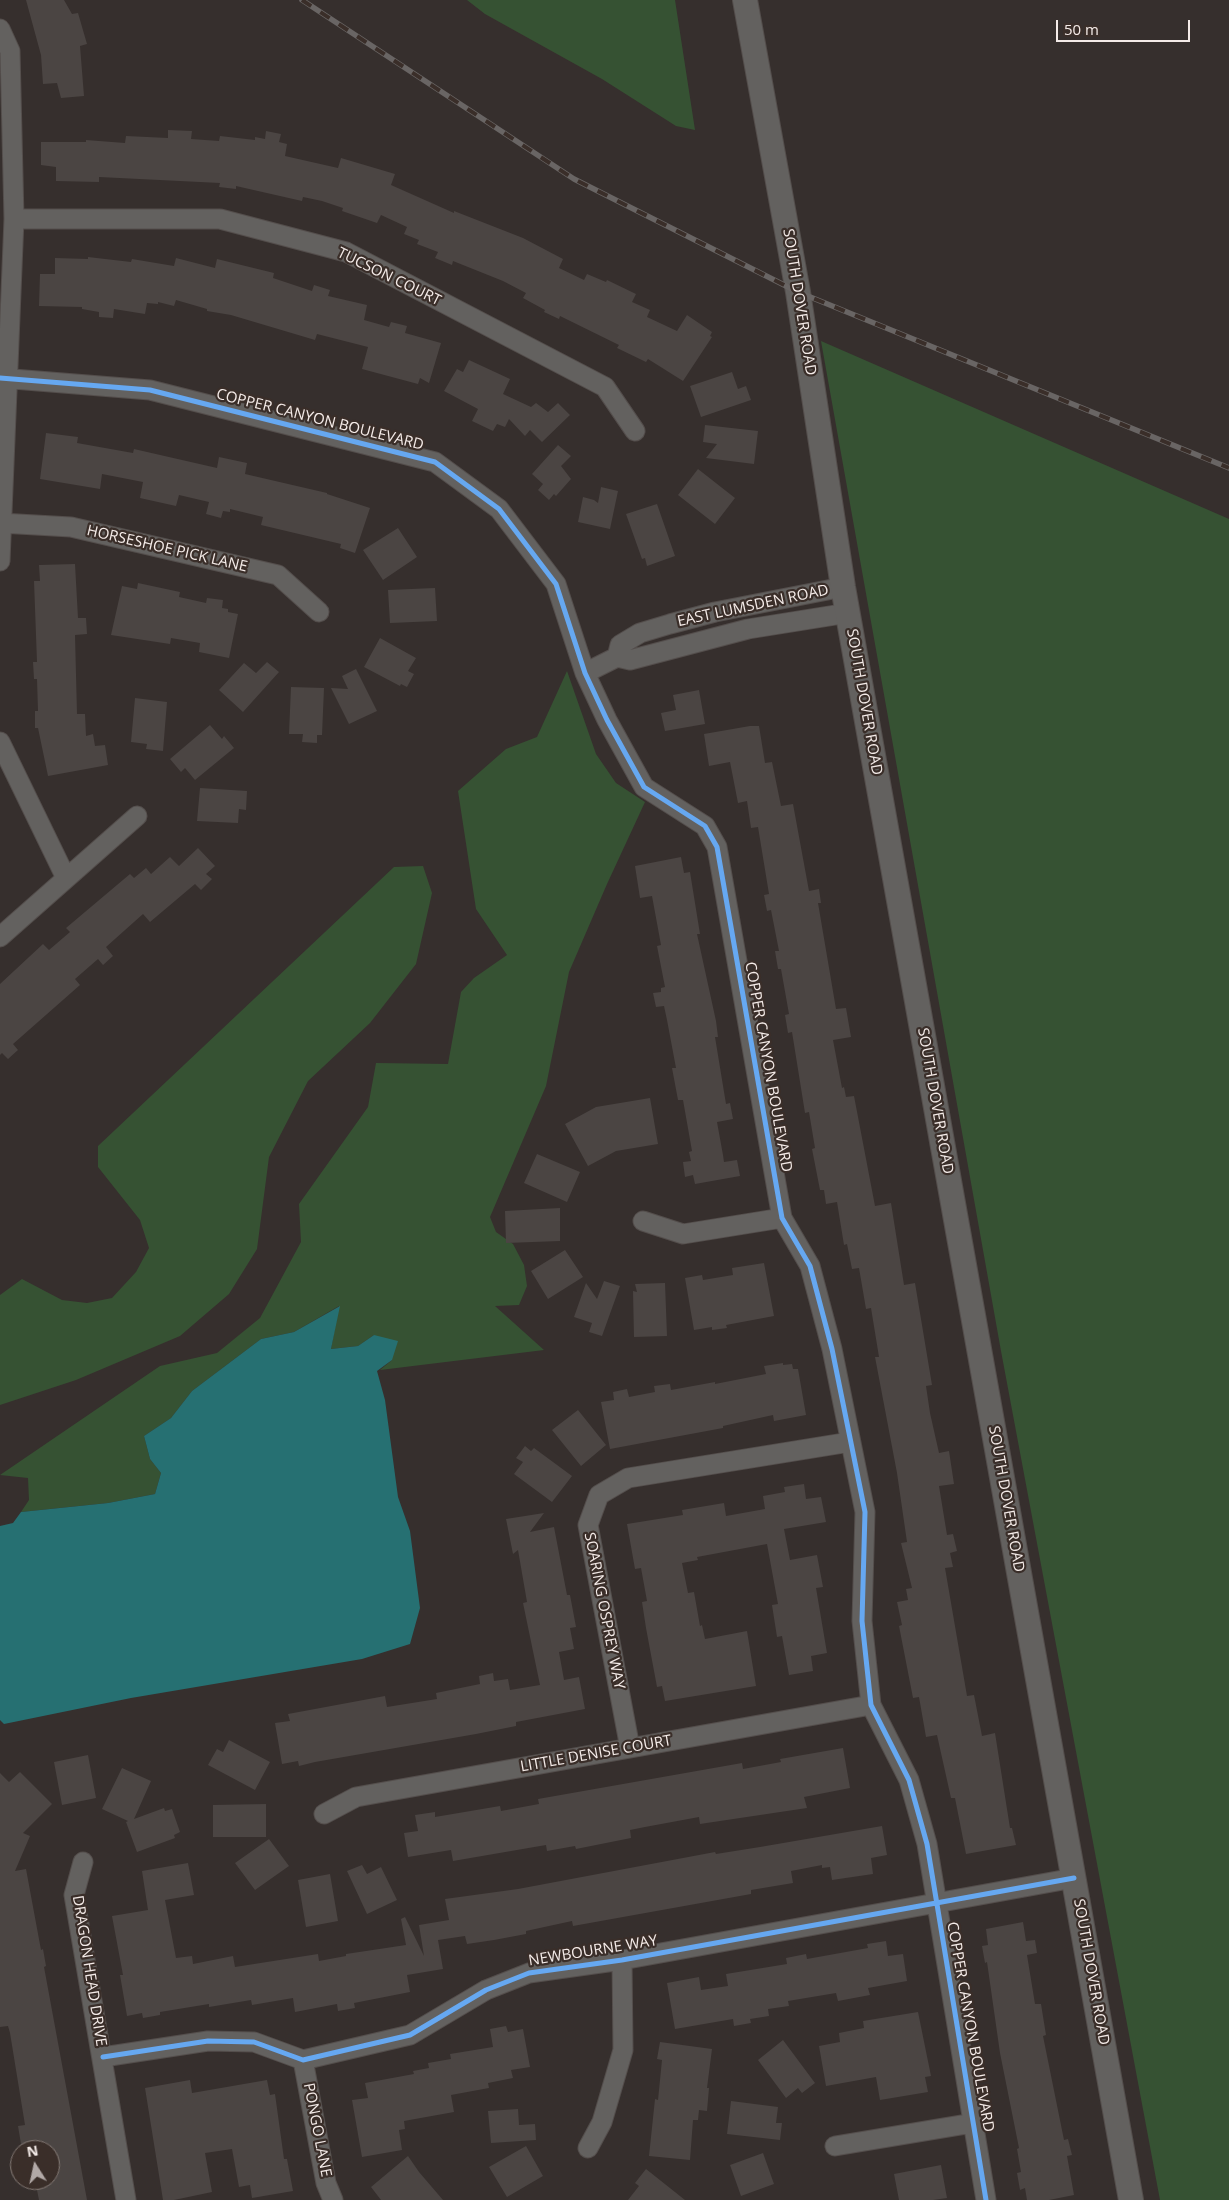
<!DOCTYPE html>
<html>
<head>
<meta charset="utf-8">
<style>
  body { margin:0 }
  #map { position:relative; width:1229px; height:2200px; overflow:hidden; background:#362f2d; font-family:"Open Sans",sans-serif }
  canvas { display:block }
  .north { position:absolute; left:10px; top:2140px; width:50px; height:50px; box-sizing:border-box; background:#3a2e29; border:1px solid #847a75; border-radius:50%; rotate:350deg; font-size:14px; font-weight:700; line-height:20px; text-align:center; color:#f4ebe8 }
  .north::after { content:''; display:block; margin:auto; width:18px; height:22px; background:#b2a9a7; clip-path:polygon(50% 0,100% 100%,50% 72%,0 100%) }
  .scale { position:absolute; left:1056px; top:20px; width:134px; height:22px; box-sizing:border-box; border:2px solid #f4ebe8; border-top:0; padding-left:6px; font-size:15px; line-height:18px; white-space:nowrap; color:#f4ebe8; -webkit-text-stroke:4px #3a2e29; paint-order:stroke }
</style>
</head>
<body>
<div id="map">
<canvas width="1229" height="2200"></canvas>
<div class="north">N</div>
<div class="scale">50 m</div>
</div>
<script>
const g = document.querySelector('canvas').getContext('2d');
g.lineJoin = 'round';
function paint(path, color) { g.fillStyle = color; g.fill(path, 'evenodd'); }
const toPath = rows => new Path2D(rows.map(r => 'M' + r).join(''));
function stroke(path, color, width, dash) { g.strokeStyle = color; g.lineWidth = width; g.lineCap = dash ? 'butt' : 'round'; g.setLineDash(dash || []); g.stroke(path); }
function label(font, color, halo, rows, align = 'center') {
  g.font = font + ' "Open Sans",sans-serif'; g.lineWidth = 4.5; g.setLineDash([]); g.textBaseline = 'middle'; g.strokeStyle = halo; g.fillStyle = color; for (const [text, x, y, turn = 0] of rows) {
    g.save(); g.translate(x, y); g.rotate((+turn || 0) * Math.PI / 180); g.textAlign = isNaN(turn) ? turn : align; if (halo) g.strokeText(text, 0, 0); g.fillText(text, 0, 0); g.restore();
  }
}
paint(toPath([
  [467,0,675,0,695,130,676,126,602,79,485,14],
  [821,341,1229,519,1229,2200,1160,2200,1001,1351],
  [567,671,596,754,616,783,645,802,607,884,569,972,546,1086,490,1217,496,1232,513,1244,524,1265,527,1286,519,1305,495,1306,544,1350,380,1370,392,1360,374,1335,358,1346,331,1349,339,1306,294,1332,261,1339,192,1391,171,1418,144,1436,150,1459,161,1473,155,1494,108,1503,21,1512,29,1500,28,1478,0,1475,160,1366,217,1353,260,1318,301,1242,299,1204,368,1107,376,1063,448,1064,461,992,474,978,507,955,476,909,458,791,506,749,537,737],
  [423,866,432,893,416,964,370,1023,308,1081,269,1157,257,1249,229,1294,180,1336,76,1380,0,1405,0,1295,22,1279,62,1300,87,1303,112,1298,136,1272,149,1248,140,1220,98,1167,98,1146,394,867]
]), '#365233');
paint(toPath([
  [340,1306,331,1349,358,1346,374,1335,398,1341,392,1360,377,1371,385,1400,398,1497,410,1531,420,1608,410,1644,362,1659,131,1698,4,1724,0,1720,0,1526,13,1523,21,1512,108,1503,155,1494,161,1473,150,1459,144,1436,171,1418,192,1391,261,1339,294,1332]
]), '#267072');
paint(toPath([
  [26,0,64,0,72,14,78,13,87,44,80,46,84,96,61,98,57,83,43,84,41,55],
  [168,130,192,131,191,139,219,141,220,136,255,140,255,137,265,139,266,131,281,134,279,142,287,144,285,156,338,168,341,158,395,174,391,185,454,213,454,211,523,238,563,259,559,268,584,280,587,274,606,282,607,280,636,294,632,302,650,310,647,317,677,331,687,315,712,332,710,336,712,337,683,381,648,359,646,362,617,348,619,345,560,316,559,319,544,312,545,310,523,298,526,293,503,281,453,261,452,265,435,258,438,252,417,244,419,240,404,234,407,227,381,215,377,223,342,211,343,208,322,201,303,197,302,201,236,186,236,189,219,187,220,183,99,177,99,182,56,181,56,167,41,165,41,142,86,142,86,140,125,143,126,136,168,138],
  [88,257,131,262,132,259,174,266,176,258,215,268,217,259,274,273,273,278,312,291,314,285,330,290,328,296,367,305,364,320,389,327,391,322,407,326,405,333,441,343,429,383,420,378,418,384,362,369,368,347,317,334,315,340,231,315,207,311,207,309,176,300,174,306,158,302,158,304,147,303,145,314,114,309,113,318,99,317,99,312,82,309,82,307,39,306,40,274,55,274,55,258,88,259],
  [469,360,510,379,503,394,531,407,536,403,548,412,558,403,570,415,542,442,530,430,525,436,509,419,505,427,497,424,493,431,472,421,478,409,444,391,457,369,463,372],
  [732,372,738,389,746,386,751,400,701,417,690,386],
  [705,425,758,431,754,464,706,458,717,444,703,442],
  [46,433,78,437,77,443,133,453,134,449,217,468,219,457,247,463,245,474,327,493,327,494,370,508,355,553,340,548,341,544,261,525,263,517,230,509,230,512,223,511,221,518,206,514,209,502,179,495,176,506,140,498,143,482,102,474,100,489,40,479],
  [558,445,571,456,561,466,571,479,556,496,554,494,549,500,538,490,543,484,532,474],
  [698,469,735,498,715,524,678,495],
  [601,487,618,491,610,529,578,522,583,497,594,500,598,503],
  [657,504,675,556,647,566,645,558,642,559,626,514],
  [398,528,417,557,383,580,363,550],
  [75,564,78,618,86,618,87,634,75,635,77,714,85,714,86,736,93,734,95,746,105,745,108,765,48,776,38,728,35,728,35,711,38,711,37,679,34,679,33,662,37,662,34,581,40,581,39,565],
  [138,583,180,592,179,597,206,603,207,598,223,600,222,608,228,609,228,612,238,614,229,658,199,652,200,643,171,638,170,644,111,635,122,586,137,589],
  [435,588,437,621,390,623,388,590],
  [380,638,416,658,408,671,414,674,407,687,401,684,400,686,364,667],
  [267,662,279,672,243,712,219,690,244,663,256,673],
  [356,669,377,711,349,724,331,688,348,689,342,676],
  [291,687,324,688,322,735,317,735,317,743,302,742,303,734,289,734],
  [699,690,705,724,665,731,661,713,676,710,673,695],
  [135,698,167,702,163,751,146,749,147,744,131,742],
  [210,725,222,739,224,736,234,748,195,780,185,768,181,772,170,759],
  [750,726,759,726,765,763,772,762,781,806,793,804,809,891,819,889,821,903,818,903,836,1009,846,1008,851,1037,833,1040,842,1088,844,1087,846,1097,854,1096,875,1206,891,1203,904,1285,915,1283,932,1385,926,1386,930,1413,939,1453,949,1451,954,1484,939,1486,947,1535,953,1534,957,1551,950,1553,953,1567,945,1568,967,1696,974,1695,982,1736,995,1733,1010,1828,1012,1828,1016,1845,966,1854,955,1798,951,1798,937,1735,926,1737,919,1697,913,1698,899,1626,902,1625,897,1602,908,1600,906,1589,912,1588,901,1543,907,1542,897,1473,875,1357,879,1357,871,1308,866,1309,859,1268,852,1269,847,1244,844,1245,837,1202,826,1204,824,1190,820,1190,812,1149,815,1148,809,1112,805,1113,792,1032,788,1033,785,1015,789,1014,781,969,778,969,775,951,779,951,771,910,767,911,764,895,769,894,758,827,751,828,747,801,738,803,730,762,709,766,704,734],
  [200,788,247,791,246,810,239,809,238,823,197,821],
  [198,848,215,866,206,874,212,879,201,890,195,884,150,922,143,914,106,947,113,956,103,965,98,959,75,979,80,985,13,1044,18,1050,8,1059,2,1053,0,1055,0,984,43,944,49,950,70,932,66,928,130,874,134,878,146,868,151,874,170,857,179,866],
  [681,857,684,873,690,872,700,934,697,934,716,1021,718,1037,715,1037,726,1104,730,1103,733,1119,717,1122,723,1155,724,1162,737,1160,740,1176,695,1184,693,1175,685,1177,683,1162,691,1161,689,1152,692,1151,683,1100,678,1100,672,1068,676,1068,667,1020,664,1006,656,1007,653,993,661,992,661,988,665,987,657,946,661,945,652,896,640,898,635,866],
  [650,1098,658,1144,616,1151,588,1166,565,1124,596,1107],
  [537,1154,580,1172,567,1202,524,1183],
  [560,1208,560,1241,506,1243,505,1211],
  [565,1250,583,1277,548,1299,531,1271],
  [764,1263,774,1316,726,1325,727,1328,712,1330,712,1327,694,1330,685,1278,702,1275,703,1280,733,1275,732,1268],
  [604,1281,620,1286,602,1336,589,1332,592,1323,574,1317,586,1283,597,1299],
  [665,1283,667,1336,634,1337,633,1291,637,1292,635,1284],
  [783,1363,783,1365,792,1364,793,1369,798,1369,806,1415,774,1421,773,1415,723,1426,723,1428,610,1449,601,1402,614,1400,613,1392,627,1389,629,1397,655,1392,654,1386,670,1384,671,1390,715,1382,715,1384,766,1374,764,1366],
  [578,1410,606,1445,581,1466,552,1430],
  [525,1446,531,1451,534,1448,572,1476,552,1502,514,1474,523,1462,516,1458],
  [804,1484,806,1499,821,1497,826,1522,784,1529,790,1560,817,1555,823,1587,816,1588,827,1653,811,1656,813,1671,789,1675,782,1636,777,1637,772,1605,778,1604,767,1544,697,1557,698,1560,682,1563,688,1593,694,1592,700,1626,702,1625,705,1639,747,1631,756,1686,665,1701,662,1686,657,1687,646,1628,642,1602,647,1601,641,1568,635,1569,627,1524,683,1515,682,1510,724,1503,726,1516,765,1509,763,1496,785,1492,784,1487],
  [544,1513,530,1532,554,1527,567,1595,570,1595,576,1627,570,1628,574,1649,559,1652,564,1680,579,1677,585,1709,516,1722,516,1726,476,1734,315,1762,299,1766,298,1761,282,1764,275,1723,290,1721,288,1714,385,1696,387,1707,437,1699,436,1693,480,1684,479,1676,493,1673,494,1681,508,1679,510,1690,540,1685,523,1603,527,1602,518,1550,513,1554,506,1519],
  [229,1740,270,1762,255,1790,208,1765,217,1749,223,1752],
  [843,1748,850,1788,804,1797,807,1808,700,1824,699,1817,645,1827,630,1830,631,1838,576,1849,575,1846,547,1851,546,1845,453,1861,451,1850,408,1857,404,1833,418,1831,415,1815,435,1812,435,1817,500,1806,501,1811,539,1804,538,1799,742,1763,743,1769,781,1762,780,1759],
  [88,1755,96,1798,62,1805,54,1762],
  [122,1768,151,1781,134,1819,164,1808,165,1811,172,1809,180,1832,174,1835,175,1838,137,1852,126,1822,128,1821,102,1809],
  [20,1772,52,1804,23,1833,30,1836,15,1871,26,1869,41,1950,43,1949,46,1966,44,1967,87,2200,39,2200,35,2180,50,2180,50,2150,22,2150,18,2126,25,2125,10,2033,8,2026,0,2027,0,1773,9,1782],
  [266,1804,266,1837,213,1837,213,1805],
  [882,1826,887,1855,871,1858,873,1874,832,1880,830,1867,822,1868,822,1865,791,1871,793,1883,751,1890,751,1894,573,1926,572,1921,526,1931,526,1934,494,1940,467,1944,465,1936,438,1940,443,1969,407,1975,410,1992,354,2003,355,2008,338,2011,337,2004,295,2012,293,1998,252,2005,251,2000,209,2007,209,2004,160,2012,160,2015,143,2018,142,2013,127,2016,120,1975,123,1975,112,1916,148,1910,142,1871,188,1863,194,1895,165,1900,176,1958,192,1956,193,1964,233,1956,235,1967,318,1954,319,1961,346,1956,346,1954,406,1945,401,1919,405,1917,424,1956,419,1925,449,1920,445,1899,518,1889,715,1852,716,1854,760,1847],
  [269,1839,289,1866,255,1890,235,1863],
  [362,1865,367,1874,381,1867,397,1900,367,1914,347,1871],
  [330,1874,338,1921,306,1927,298,1880],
  [1023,1922,1026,1941,1035,1940,1037,1953,1027,1955,1035,2004,1041,2004,1046,2035,1043,2036,1064,2140,1068,2139,1072,2155,1067,2156,1074,2195,1049,2200,1027,2200,1025,2188,1020,2190,1017,2173,1021,2172,1017,2149,1019,2148,1000,2053,987,1962,985,1963,982,1946,988,1945,986,1929],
  [886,1941,888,1956,903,1954,907,1981,868,1988,870,1995,838,2001,836,1993,788,2001,789,2006,768,2009,769,2016,750,2019,751,2023,734,2026,733,2019,675,2029,667,1983,699,1977,701,1990,728,1986,726,1974,787,1964,786,1958,806,1954,807,1959,868,1948,867,1944],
  [918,2012,931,2076,925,2077,928,2092,880,2100,876,2077,826,2086,819,2046,840,2042,839,2033,864,2028,863,2021],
  [506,2026,508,2032,523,2029,530,2067,511,2070,513,2078,488,2083,489,2088,451,2095,454,2112,404,2121,405,2129,399,2130,402,2150,362,2157,352,2100,368,2098,365,2083,414,2074,413,2071,429,2068,428,2063,451,2059,450,2054,493,2047,490,2029],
  [783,2040,815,2083,802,2093,798,2088,786,2098,758,2060],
  [660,2042,712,2049,707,2088,709,2088,707,2111,699,2110,698,2120,693,2120,690,2160,649,2156,655,2099,658,2100,662,2060,657,2059],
  [190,2080,192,2093,267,2080,270,2095,275,2094,284,2159,287,2159,293,2191,252,2198,250,2185,239,2187,232,2149,205,2153,212,2192,174,2200,163,2200,145,2088],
  [731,2101,778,2107,776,2123,782,2123,780,2140,727,2134],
  [518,2109,519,2125,535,2124,536,2140,491,2143,488,2111],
  [526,2146,543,2176,507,2197,489,2167],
  [763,2153,774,2184,741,2196,730,2165],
  [408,2156,419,2172,443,2200,381,2200,371,2187],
  [941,2165,947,2198,933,2200,899,2200,894,2174],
  [646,2169,685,2200,628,2200,639,2186,635,2183]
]), '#4b4543');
const minor = toPath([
  [0,29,10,51,14,219,0,561],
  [14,219,220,219,346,252,605,387,635,431],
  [0,378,150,390,435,462,499,509,556,584,585,673,607,720,644,787,705,826,717,847,782,1218,810,1266,832,1349,865,1512,862,1621,871,1705,909,1780,927,1844,986,2200],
  [0,523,71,527,278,575,319,612],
  [617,657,620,645,640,633,670,624,715,612,843,587],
  [585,673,617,657,630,660,748,629,848,613],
  [0,742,66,878],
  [0,937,137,816],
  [643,1221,683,1234,782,1218],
  [630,1748,588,1525,599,1495,628,1478,850,1442],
  [324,1814,356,1797,871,1705],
  [83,1862,74,1895,126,2200],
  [103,2057,208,2041,254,2042,303,2060,410,2035,486,1990,529,1973,622,1960,1074,1878],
  [303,2060,326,2183,333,2200],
  [835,2146,973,2123],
  [588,2148,602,2122,623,2050,622,1960]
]);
const tertiary = toPath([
  [745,0,798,292,843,587,1131,2200]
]);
stroke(minor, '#544e4c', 21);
stroke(tertiary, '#544e4c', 26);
stroke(minor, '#63615f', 19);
stroke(tertiary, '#63615f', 24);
const rail = toPath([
  [302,0,574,179,798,292,1229,468]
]);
stroke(rail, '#696564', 5.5);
stroke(rail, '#3a2e29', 4, [11]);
stroke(toPath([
  [0,378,150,390,435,462,499,509,556,584,585,673,607,720,644,787,705,826,717,847,782,1218,810,1266,832,1349,865,1512,862,1621,871,1705,909,1780,927,1844,986,2200],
  [103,2057,208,2041,254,2042,303,2060,410,2035,486,1990,529,1973,622,1960,1074,1878]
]), '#66a8f1', 5);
label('15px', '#f4ebe8', '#3a2e29', [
  ["TUCSON COURT",389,277,26],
  ["SOUTH DOVER ROAD",799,302,81],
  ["COPPER CANYON BOULEVARD",320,420,14],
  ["HORSESHOE PICK LANE",167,549,13],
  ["EAST LUMSDEN ROAD",753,606,-12],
  ["SOUTH DOVER ROAD",864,702,80],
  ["COPPER CANYON BOULEVARD",768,1067,80],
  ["SOUTH DOVER ROAD",935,1101,80],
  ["SOUTH DOVER ROAD",1006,1499,80],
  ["SOARING OSPREY WAY",604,1611,79],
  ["LITTLE DENISE COURT",596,1754,-10],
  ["NEWBOURNE WAY",593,1951,-9],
  ["DRAGON HEAD DRIVE",89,1971,81],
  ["SOUTH DOVER ROAD",1091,1972,80],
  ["COPPER CANYON BOULEVARD",970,2027,80],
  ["PONGO LANE",317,2130,79]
]);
</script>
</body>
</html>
